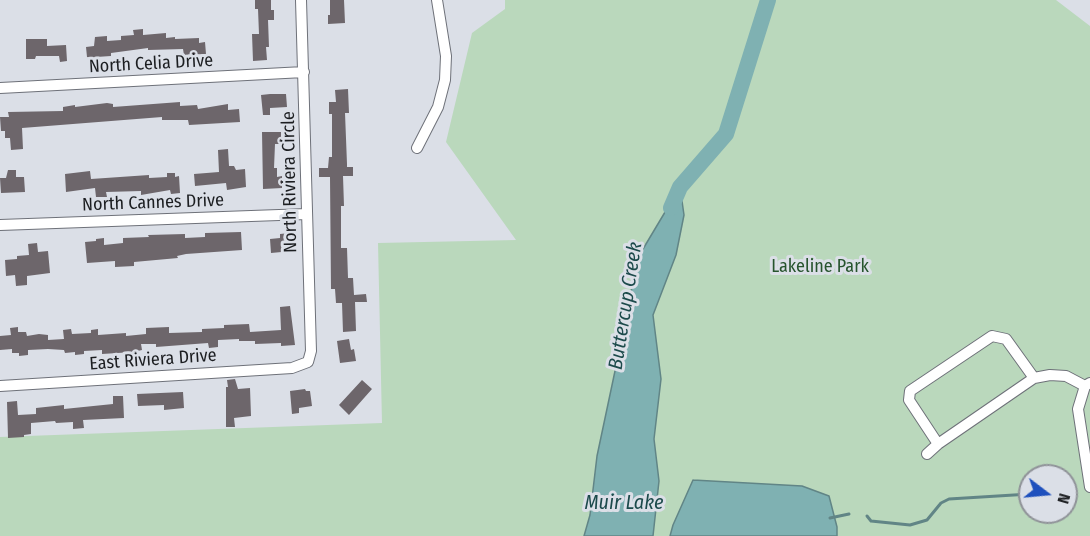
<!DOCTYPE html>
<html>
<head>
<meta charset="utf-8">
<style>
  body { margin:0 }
  #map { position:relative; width:1090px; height:536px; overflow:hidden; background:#dbdfe7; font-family:"Fira Sans Condensed",sans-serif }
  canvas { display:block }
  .north { position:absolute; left:1018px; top:464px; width:60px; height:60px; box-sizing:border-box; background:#dbdfe7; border:2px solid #8f9298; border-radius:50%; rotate:106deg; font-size:16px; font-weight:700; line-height:24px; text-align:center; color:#1c1e21 }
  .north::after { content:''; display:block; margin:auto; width:21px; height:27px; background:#1e50bd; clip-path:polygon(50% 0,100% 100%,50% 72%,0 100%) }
</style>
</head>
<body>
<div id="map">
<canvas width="1090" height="536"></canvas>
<div class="north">N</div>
</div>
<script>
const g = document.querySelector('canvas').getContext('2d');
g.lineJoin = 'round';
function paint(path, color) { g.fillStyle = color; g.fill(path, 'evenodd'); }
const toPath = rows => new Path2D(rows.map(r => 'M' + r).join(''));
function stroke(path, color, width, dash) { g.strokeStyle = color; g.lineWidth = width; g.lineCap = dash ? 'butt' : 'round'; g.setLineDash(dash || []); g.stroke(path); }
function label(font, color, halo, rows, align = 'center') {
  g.font = font + ' "Fira Sans Condensed",sans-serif'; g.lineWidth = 6; g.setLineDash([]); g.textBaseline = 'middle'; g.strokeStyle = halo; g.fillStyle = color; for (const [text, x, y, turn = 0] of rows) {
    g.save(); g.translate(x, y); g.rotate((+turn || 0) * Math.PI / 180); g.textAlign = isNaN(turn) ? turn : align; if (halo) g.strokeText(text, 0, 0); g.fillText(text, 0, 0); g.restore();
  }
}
paint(toPath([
  [505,0,1056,0,1090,26,1090,536,0,536,0,437,382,423,378,243,516,240,446,142,472,33,505,9],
  [1030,476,1066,476,1066,512,1030,512]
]), '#bad8bc');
const water = toPath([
  [680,187,684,215,676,255,653,315,661,379,654,439,659,481,653,536,584,536,590,515,597,456,615,371,616,331,626,312,640,254,680,187],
  [693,480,802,486,829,496,837,527,837,536,670,536,673,525,693,480]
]);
paint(water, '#7fb1b2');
stroke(water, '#618586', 1.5);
stroke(toPath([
  [867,516,871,521,910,525,927,520,941,503,949,499,1030,494],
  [830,518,849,514]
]), '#618586', 3);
stroke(toPath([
  [671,208,680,187,726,134,768,0]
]), '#7fb1b2', 16);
paint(toPath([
  [255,0,271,0,271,10,274,10,274,20,268,20,269,47,266,47,267,60,253,61,252,34,259,34,258,9,255,9],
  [330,0,344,0,345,23,328,24,328,15,330,15],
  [143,29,143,35,166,33,166,38,175,37,175,39,199,38,199,43,205,42,206,54,184,55,183,49,148,50,148,48,111,53,111,56,96,57,96,59,87,57,86,47,94,46,95,37,107,36,107,41,121,40,121,36,134,35,133,30],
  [26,39,47,39,47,46,66,45,67,61,60,62,59,56,36,56,35,59,26,59],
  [348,89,349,113,345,113,347,164,347,167,353,167,353,176,343,176,344,206,341,206,341,248,347,248,348,278,353,278,354,295,366,294,367,302,355,302,356,331,343,332,342,303,336,303,335,289,331,289,330,177,319,177,319,168,328,168,329,157,332,157,332,114,329,114,329,102,336,102,335,90],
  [270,94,286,94,287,107,270,108,270,115,263,115,261,95],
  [180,102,180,106,197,105,198,109,228,104,228,110,239,109,240,122,189,125,188,120,162,120,162,117,22,128,23,149,11,150,10,138,5,138,5,131,1,131,0,117,9,117,8,112,63,111,63,107,75,105,75,107,107,103,113,104,113,107],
  [262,132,281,132,281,144,275,144,274,168,277,168,277,177,282,176,282,188,263,189],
  [228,149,229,166,234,166,236,170,245,169,246,187,227,190,226,183,195,186,194,174,219,172,218,150],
  [8,170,16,170,16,177,24,177,25,192,1,193,0,178,6,178],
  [90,171,91,179,149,175,149,178,167,177,167,173,175,173,175,177,179,176,180,193,171,194,170,190,141,195,141,191,106,192,107,197,96,197,95,188,66,192,65,174],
  [241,232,242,250,186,254,177,256,178,258,134,262,134,266,115,267,115,261,87,263,85,242,96,241,96,239,104,238,104,245,123,243,123,238,149,237,148,235,185,234,185,238,205,237,205,233],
  [290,233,292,251,271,253,270,239,280,238,280,234],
  [37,243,38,252,48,251,50,273,27,276,27,285,16,286,15,275,6,276,5,260,17,259,17,256,29,255,28,244],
  [290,306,295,345,281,346,281,343,255,344,255,341,239,341,239,339,218,340,218,347,209,348,208,343,156,347,156,344,141,344,142,350,133,352,102,354,102,350,84,351,84,354,75,355,75,352,65,353,64,350,48,349,28,350,28,355,19,356,19,353,12,353,12,349,0,350,0,336,11,335,10,328,18,327,18,332,26,332,27,336,39,334,48,335,48,340,64,339,63,330,71,329,72,334,91,333,91,330,98,329,98,335,126,333,126,336,146,334,146,328,169,327,169,333,202,332,202,329,224,328,224,325,249,324,250,332,281,330,280,307],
  [349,339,351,350,354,349,356,361,340,363,337,341],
  [235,379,238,389,250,388,251,416,234,418,235,427,226,427,226,387,228,387,227,380],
  [362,380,372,389,349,415,339,405],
  [305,389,306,391,310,391,312,406,299,408,299,413,292,414,290,391],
  [183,392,184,408,164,410,164,405,138,406,137,394],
  [113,396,123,396,124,418,83,420,84,428,73,429,73,422,56,423,55,421,31,423,31,434,24,435,24,437,8,438,7,402,17,401,18,415,36,414,36,408,64,405,64,409,113,404]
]), '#6d666b');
const minor = toPath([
  [0,88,304,72],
  [417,148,438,107,445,80,446,56,437,0],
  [0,225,307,214],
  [1034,378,938,444,909,400,910,391,992,336,1006,339,1034,378,1050,375,1066,376,1085,386],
  [1090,383,1085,386,1078,409,1090,487],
  [0,386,292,368,308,362,311,351,301,0],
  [927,454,938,444]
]);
stroke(minor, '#6e7179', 12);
stroke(minor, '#fff', 10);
label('18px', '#1c1e21', '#dbdfe7', [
  ["North Celia Drive",151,64,-3],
  ["North Riviera Circle",290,182,-91],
  ["North Cannes Drive",153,203,-2],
  ["East Riviera Drive",153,360,-4]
]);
label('18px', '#26542d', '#dbdfe7', [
  ["Lakeline Park",820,267]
]);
label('italic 20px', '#1c4a4b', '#dbdfe7', [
  ["Buttercup Creek",626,306,-81],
  ["Muir Lake",624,503]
]);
</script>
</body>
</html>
